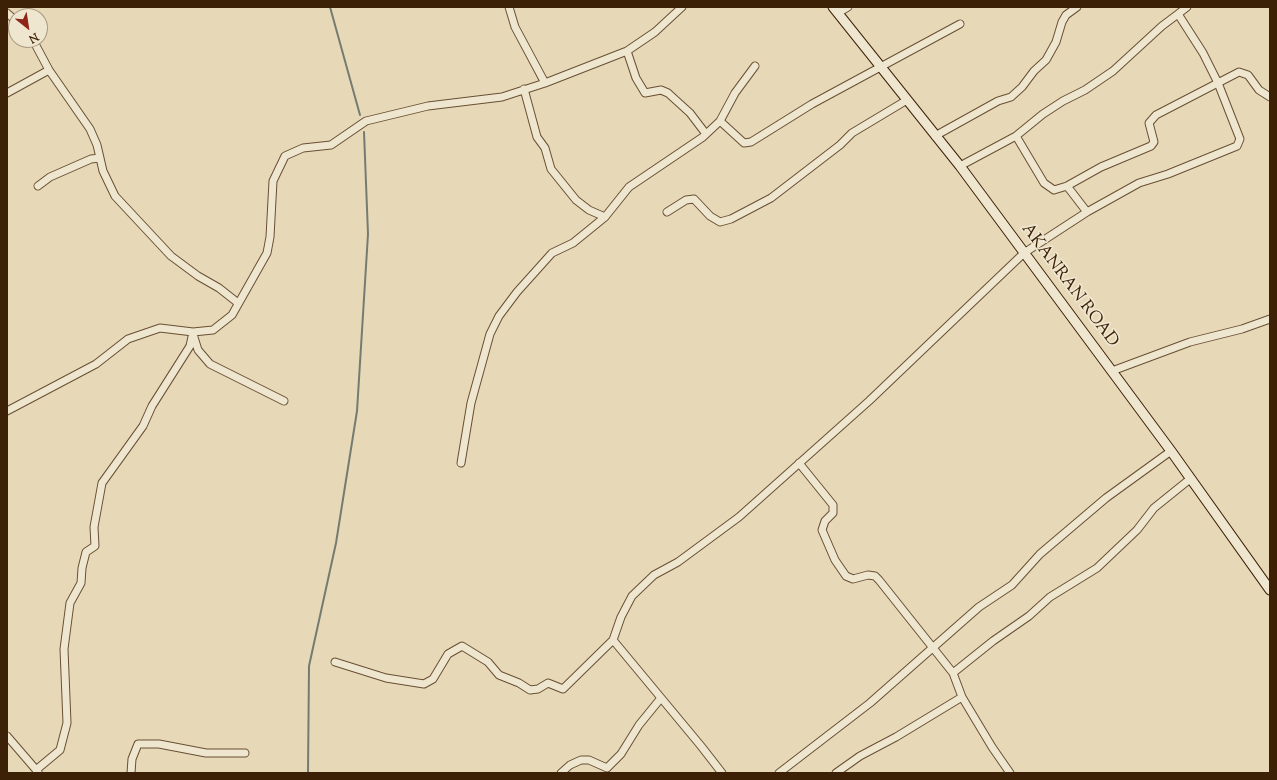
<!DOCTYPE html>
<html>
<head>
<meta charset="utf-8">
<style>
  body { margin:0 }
  #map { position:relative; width:1277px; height:780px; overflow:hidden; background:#e7d9b7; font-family:"Sorts Mill Goudy",serif }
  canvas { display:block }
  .frame { position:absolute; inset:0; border:8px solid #3d2107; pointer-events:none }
  .north { position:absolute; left:8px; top:8px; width:40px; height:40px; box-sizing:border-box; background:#efe6d0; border:1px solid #a89780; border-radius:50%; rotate:150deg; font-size:11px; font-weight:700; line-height:16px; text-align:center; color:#3d2107 }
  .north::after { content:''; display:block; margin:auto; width:14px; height:18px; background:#8f2418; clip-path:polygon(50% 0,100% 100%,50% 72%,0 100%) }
</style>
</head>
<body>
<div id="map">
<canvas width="1277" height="780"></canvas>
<div class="frame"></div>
<div class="north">N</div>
</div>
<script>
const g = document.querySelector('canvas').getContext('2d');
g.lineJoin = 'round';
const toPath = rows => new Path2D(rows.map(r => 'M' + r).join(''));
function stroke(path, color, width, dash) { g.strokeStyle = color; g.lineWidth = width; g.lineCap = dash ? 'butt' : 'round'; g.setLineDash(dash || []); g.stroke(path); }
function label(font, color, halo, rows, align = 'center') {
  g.font = font + ' "Sorts Mill Goudy",serif'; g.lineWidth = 3.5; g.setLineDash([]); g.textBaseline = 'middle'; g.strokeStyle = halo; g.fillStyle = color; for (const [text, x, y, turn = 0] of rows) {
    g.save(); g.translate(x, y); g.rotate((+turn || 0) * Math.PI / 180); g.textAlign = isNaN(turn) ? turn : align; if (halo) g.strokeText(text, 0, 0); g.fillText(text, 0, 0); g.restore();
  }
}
stroke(toPath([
  [330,7,360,115],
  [308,773,309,666,336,543,357,411,368,234,364,132]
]), '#767b72', 2);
const street = toPath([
  [509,7,515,27,545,83],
  [7,13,16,21],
  [838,13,848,7],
  [1178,14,1187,7],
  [33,40,49,70,90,129,97,145,103,171,115,196,171,256,198,276,219,288,238,303],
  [627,51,636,78,645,93,661,90,668,93,690,113,706,134],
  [524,89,537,137,545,148,551,169,576,200,589,210,605,217],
  [7,93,49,70],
  [720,121,744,143,751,142,812,104,960,24],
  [935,136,998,101,1011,97,1022,87,1034,71,1046,60,1056,42,1062,22,1066,15,1077,7],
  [1016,136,1044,183,1054,190,1067,186,1101,167,1151,146,1154,142,1149,123,1156,115,1239,72,1248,75,1259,90,1270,97],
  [38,186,50,177,91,159,100,158],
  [1067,186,1087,212],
  [667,212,686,200,694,199,710,216,720,222,731,219,771,198,840,145,852,133,907,100],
  [193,334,198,350,210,364,284,401],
  [1112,371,1190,342,1242,329,1270,319],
  [7,411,96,364,128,339,160,328,193,332,213,330,232,315,267,253,270,237,273,181,285,156,303,148,331,145,366,121,428,106,502,97,545,83,627,51,655,32,682,7],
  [461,463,471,403,490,334,499,316,517,292,552,253,573,243,605,217,629,187,703,137,720,121,735,93,755,66],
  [799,463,833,505,833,513,825,521,822,530,835,560,846,576,853,579,868,575,875,576,879,580,953,673],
  [335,662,386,678,424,684,433,679,448,654,462,646,488,662,499,675,519,683,530,690,538,689,548,683,563,689,613,640],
  [7,736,38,772],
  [36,770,60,750,67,723,64,649,70,603,81,583,82,568,86,552,95,546,94,527,102,483,143,426,152,406,190,346,193,332],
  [131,773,132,759,138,744,159,744,206,753,245,753],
  [561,773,570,765,581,760,589,760,607,768,621,754,639,725,661,698],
  [722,773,701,746,613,640,621,617,632,596,654,575,678,562,739,517,869,401,1024,253,1087,212,1139,183,1168,174,1237,146,1240,139,1218,83,1203,53,1178,14,1162,26,1113,71,1085,90,1063,101,1043,114,1016,136,960,166],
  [779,773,870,703,979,607,1012,585,1040,554,1106,498,1171,451],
  [836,773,860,756,896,737,962,697],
  [1010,773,992,747,962,697,953,673,993,641,1029,616,1050,597,1097,568,1137,530,1154,508,1190,479]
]);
const secondary = toPath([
  [833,7,960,166,1171,451,1270,590]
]);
stroke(street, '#684f33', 9);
stroke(secondary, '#3d2107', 11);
stroke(street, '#efe6d0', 7);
stroke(secondary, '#efe6d0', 9);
label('17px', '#3d2107', '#efe6d0', [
  ["AKANRAN ROAD",1069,286,53]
]);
</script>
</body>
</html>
